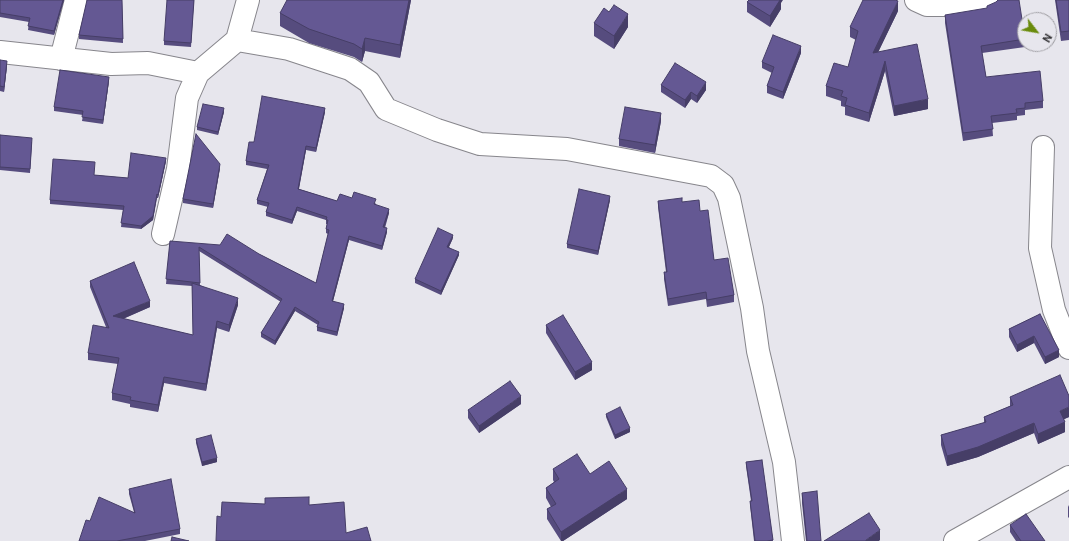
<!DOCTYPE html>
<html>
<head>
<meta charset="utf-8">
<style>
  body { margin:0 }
  #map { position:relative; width:1069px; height:541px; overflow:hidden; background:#e7e6ed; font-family:Roboto,sans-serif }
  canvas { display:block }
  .north { position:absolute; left:1017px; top:12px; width:40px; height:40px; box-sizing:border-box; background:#e7e6ed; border:1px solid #a1a0a5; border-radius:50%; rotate:121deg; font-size:11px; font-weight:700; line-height:16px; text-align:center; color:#38373a }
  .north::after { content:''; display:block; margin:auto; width:14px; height:18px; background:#6a8b0c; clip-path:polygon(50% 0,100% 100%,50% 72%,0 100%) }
</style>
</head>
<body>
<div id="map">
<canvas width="1069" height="541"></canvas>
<div class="north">N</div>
</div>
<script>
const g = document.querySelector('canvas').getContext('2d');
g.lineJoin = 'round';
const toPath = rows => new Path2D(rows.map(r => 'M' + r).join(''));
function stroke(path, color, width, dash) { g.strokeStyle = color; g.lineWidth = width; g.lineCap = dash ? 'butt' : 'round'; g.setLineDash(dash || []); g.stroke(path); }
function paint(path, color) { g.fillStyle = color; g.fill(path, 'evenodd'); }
const minor = toPath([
  [916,0,927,5,969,5,988,0],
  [237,40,248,0],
  [0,52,111,64,148,63,198,73,237,40,289,49,350,69,369,82,386,109,437,130,480,144,567,149,711,176,723,185,729,198,752,308,758,351,784,462,793,541],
  [61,59,76,0],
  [1043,147,1040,248,1054,310,1069,348],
  [163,234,178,169,187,98,198,73],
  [955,541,1069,477]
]);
stroke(minor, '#87868c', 24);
stroke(minor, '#fff', 22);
paint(toPath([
  [0,0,64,0,54,35,28,30,29,22,0,17],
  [122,0,123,43,79,39,79,35],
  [194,0,191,47,164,45,164,41],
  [411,0,400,58,365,51,362,62,354,57,309,43,280,26,280,13],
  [1055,0,1069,0,1069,40,1061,41],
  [747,2,781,3,781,9,770,27,747,12],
  [898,11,878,52,928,109,894,116,885,71,869,122,845,115,845,107,841,106,841,101,826,96,826,86,848,67,856,40,850,37,850,27],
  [945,15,1025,37,1025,47,982,53,986,77,1043,101,1043,108,1025,110,1025,115,1017,116,1017,120,992,123,993,136,963,141,945,23],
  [594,23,628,27,614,49,594,36],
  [801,53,783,99,767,93,767,86,772,73,762,68,762,62],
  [0,60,7,66,4,92,0,91],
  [109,81,103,124,82,121,83,115,54,111,54,107],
  [661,85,706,90,697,103,691,99,685,108,661,92],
  [224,112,218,135,197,130,197,127],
  [325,112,316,152,306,150,299,189,337,201,352,198,376,203,375,204,389,213,385,228,387,232,382,250,349,240,333,301,344,308,337,336,317,331,317,327,318,325,295,311,275,345,261,337,261,333,281,302,199,251,200,285,238,305,229,332,217,328,206,391,164,383,158,412,130,407,130,404,112,400,112,393,118,364,88,360,88,353,106,327,90,287,90,281,150,307,123,319,193,335,192,286,166,284,170,241,259,254,316,283,328,234,326,233,326,229,327,224,326,224,326,220,297,211,292,224,266,216,266,212,268,207,257,204,257,200,267,169,246,165,246,161,254,142],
  [661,121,655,153,619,146,619,139],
  [0,135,32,142,30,173,0,170],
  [166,161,158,198,157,198,153,220,141,229,121,227,123,210,50,204,50,200,94,175,128,178],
  [220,168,213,208,183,203,183,199],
  [610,200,598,255,567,248,567,244],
  [658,201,682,202,700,211,714,260,734,295,734,302,707,307,706,299,668,306,664,279,664,272,666,272,658,207],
  [453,238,449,247,459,255,441,295,415,283,415,279],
  [1040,314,1059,357,1045,364,1034,343,1017,352,1009,337,1009,329],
  [546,325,592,370,575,380,546,333],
  [1010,397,1069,417,1064,419,1065,432,1038,444,1034,433,978,457,947,466,941,445,941,435,984,423,984,417,1010,406],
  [521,404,479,433,468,418,468,410],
  [606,414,630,432,615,439,606,417],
  [196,439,217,462,202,466,196,443],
  [762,460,773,541,754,541,750,505,750,501,751,501,746,466,746,462],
  [553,469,590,474,627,499,563,541,561,541,547,519,547,509,551,507,546,498,546,488,554,482,553,480],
  [129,489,180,529,180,534,145,541,79,541,90,521,134,512,129,494],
  [802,493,821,541,806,541,802,503],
  [1069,505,1069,518,1068,517,1068,507],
  [1010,525,1045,541,1016,541,1010,532]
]), '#564c7e');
paint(toPath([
  [63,0,64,0,54,35,54,31],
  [409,0,411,0,400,58,400,45],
  [778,0,783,0,781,3,781,9,770,27,770,16],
  [898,1,898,11,873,63,873,53],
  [628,14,628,27,614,49,614,36],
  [365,38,365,51,362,62,362,49],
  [801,46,801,53,783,99,783,92],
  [7,61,7,66,4,92,4,87],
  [885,61,885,71,869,122,869,113],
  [109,77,109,81,103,124,103,120],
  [706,82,706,90,697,103,697,96],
  [691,92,691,99,685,108,685,100],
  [928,99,928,109,894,116,894,106],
  [224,108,224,112,218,135,218,132],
  [325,108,325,112,316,152,316,148],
  [661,113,661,121,655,153,655,145],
  [306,146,306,150,298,193,298,189],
  [166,158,166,161,158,198,158,195],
  [220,164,220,168,213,208,213,204],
  [157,194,153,220,141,229,141,226],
  [610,196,610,200,598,255,598,251],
  [297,207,297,211,292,224,292,220],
  [389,209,389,213,383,231,383,227],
  [387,228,387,232,382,250,382,246],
  [453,235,453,238,447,251,447,247],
  [349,236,349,240,332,305,332,301],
  [459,252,459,255,441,295,441,291],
  [238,298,238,305,229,332,229,325],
  [150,301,150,307,113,323,113,316],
  [344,304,344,308,337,336,337,332],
  [295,307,295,311,275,345,275,341],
  [217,321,217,328,206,391,206,384],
  [1034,336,1034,343,1017,352,1017,345],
  [1059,350,1059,357,1045,364,1045,357],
  [592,362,592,370,575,380,575,372],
  [164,377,164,383,158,412,158,405],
  [521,396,521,404,479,433,479,426],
  [1069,407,1069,417,1060,421,1060,411],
  [1065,422,1065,432,1038,444,1038,434],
  [1034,423,1034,433,978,457,947,466,947,456],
  [630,428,630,432,615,439,615,435],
  [217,458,217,462,202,466,202,462],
  [627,489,627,499,563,541,561,541,561,532],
  [880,530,880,540,879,541,866,541,866,540]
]), '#463e67');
const building = toPath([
  [0,0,63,0,54,31,28,26,30,18,0,13,0,0],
  [87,0,122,0,123,39,79,35,87,0],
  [167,0,194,0,191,43,164,41,167,0],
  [287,0,409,0,400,45,365,38,362,49,354,44,309,29,280,13,287,0],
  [749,0,780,0,770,16,747,2,749,0],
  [863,0,895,0,898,1,873,53,917,44,928,99,894,106,885,61,869,113,845,105,847,98,841,96,843,91,826,86,834,63,848,67,858,31,850,27,863,0],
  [998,0,1019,0,1025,39,981,46,986,77,1040,71,1043,101,1025,103,1025,108,1016,109,1017,113,991,116,993,129,963,133,945,15,987,8,987,6,996,2,998,0],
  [1056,0,1069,0,1069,31,1061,32,1056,0],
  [614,5,628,14,614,36,594,23,604,8,609,12,614,5],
  [773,35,801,46,783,92,767,86,774,67,762,62,773,35],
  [0,60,7,61,4,87,0,86,0,60],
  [675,63,706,82,697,96,691,92,685,100,661,85,675,63],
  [60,70,109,77,103,120,82,117,83,111,54,107,60,70],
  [262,96,325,108,316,148,306,146,298,189,337,201,340,194,352,198,354,192,376,199,374,204,389,209,383,227,387,228,382,246,349,236,332,301,344,304,337,332,317,327,319,322,295,307,275,341,261,333,282,299,199,247,200,283,166,279,170,241,220,245,227,234,259,254,316,283,329,230,326,229,328,220,326,220,327,217,297,207,292,220,266,212,269,203,257,200,269,165,246,161,249,142,254,142,262,96],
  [203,104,224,108,218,132,197,127,203,104],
  [625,107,661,113,655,145,619,139,625,107],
  [196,134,220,164,213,204,183,199,196,134],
  [0,135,32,138,30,169,0,167,0,135],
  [131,153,166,158,158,195,157,194,153,216,141,226,121,223,124,206,50,200,53,159,95,162,94,175,128,178,131,153],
  [579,189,610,196,598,251,567,244,579,189],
  [682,198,682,202,699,200,700,211,708,210,714,260,728,258,734,295,707,300,706,292,668,299,664,272,667,272,658,201,682,198],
  [438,228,453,235,447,247,459,252,441,291,415,279,438,228],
  [134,262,150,301,113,316,193,335,192,283,238,298,229,325,217,321,206,384,164,377,158,405,130,400,131,397,112,393,119,358,88,353,93,325,109,328,90,281,134,262],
  [1040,314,1059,350,1045,357,1034,336,1017,345,1009,329,1040,314],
  [563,315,592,362,575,372,546,325,563,315],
  [1060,375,1069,396,1069,407,1060,411,1065,422,1038,434,1034,423,978,447,947,456,941,435,986,422,984,417,1013,405,1010,397,1060,375],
  [510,381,521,396,479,426,468,410,510,381],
  [620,407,630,428,615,435,606,414,620,407],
  [211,435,217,458,202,462,196,439,211,435],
  [577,454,590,474,609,461,627,489,561,532,547,509,556,504,546,488,559,479,553,469,577,454],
  [762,460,773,540,767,541,755,541,750,501,752,501,746,462,762,460],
  [171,479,180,529,117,541,79,541,86,520,90,521,99,497,135,513,129,489,171,479],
  [817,491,821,541,807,541,802,493,817,491],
  [309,497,309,505,344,502,346,533,367,527,371,541,216,541,217,516,221,517,222,502,265,504,265,498,309,497],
  [869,513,880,530,866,540,866,541,824,541,869,513],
  [1026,514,1045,541,1021,541,1010,525,1026,514],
  [172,537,189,541,171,541,172,537]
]);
paint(building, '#645893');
stroke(building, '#463e67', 1);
</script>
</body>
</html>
